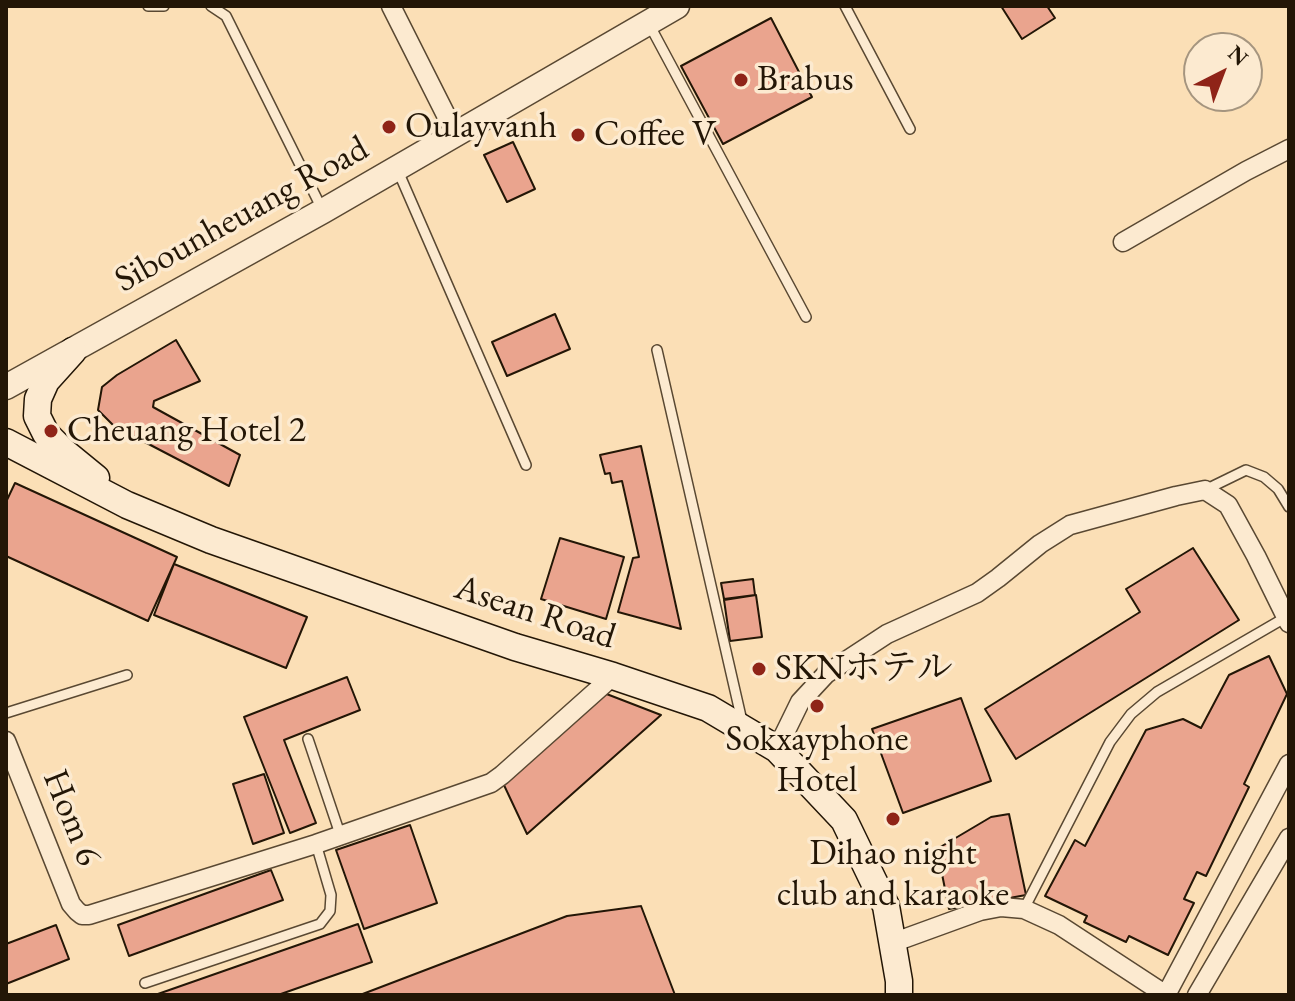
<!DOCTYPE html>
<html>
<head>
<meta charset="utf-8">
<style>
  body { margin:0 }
  #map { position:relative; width:1295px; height:1001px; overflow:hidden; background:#fbdfb6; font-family:"EB Garamond",serif }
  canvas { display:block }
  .frame { position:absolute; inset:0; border:8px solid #231606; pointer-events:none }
  .north { position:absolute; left:1183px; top:32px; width:80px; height:80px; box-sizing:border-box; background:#fcead0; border:2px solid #a5957f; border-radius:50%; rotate:42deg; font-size:22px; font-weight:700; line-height:32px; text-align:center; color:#231606 }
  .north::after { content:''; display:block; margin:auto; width:28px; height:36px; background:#8f2418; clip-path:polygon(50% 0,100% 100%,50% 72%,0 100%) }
</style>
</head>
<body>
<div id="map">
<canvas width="1295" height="1001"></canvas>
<div class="frame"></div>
<div class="north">N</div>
</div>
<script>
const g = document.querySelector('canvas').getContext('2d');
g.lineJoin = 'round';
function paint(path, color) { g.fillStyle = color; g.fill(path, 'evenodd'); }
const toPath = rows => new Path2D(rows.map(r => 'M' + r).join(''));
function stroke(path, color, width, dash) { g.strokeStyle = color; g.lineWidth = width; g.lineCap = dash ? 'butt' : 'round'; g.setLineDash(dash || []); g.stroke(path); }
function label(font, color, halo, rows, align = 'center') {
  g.font = font + ' "EB Garamond","Noto Serif JP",serif'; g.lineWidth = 7; g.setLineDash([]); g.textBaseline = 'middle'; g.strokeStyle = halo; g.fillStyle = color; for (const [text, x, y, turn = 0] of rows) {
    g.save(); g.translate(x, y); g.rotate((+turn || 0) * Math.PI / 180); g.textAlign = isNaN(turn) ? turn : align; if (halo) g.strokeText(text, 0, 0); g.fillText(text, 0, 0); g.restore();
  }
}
const building = toPath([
  [1001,6,1047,6,1055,18,1022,39,1001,6],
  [771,18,812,97,723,144,681,66,771,18],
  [513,142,535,189,507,202,484,155,513,142],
  [555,314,570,349,507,376,492,342,555,314],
  [176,340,200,381,154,401,153,407,240,455,229,486,114,426,98,410,102,387,117,375,176,340],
  [641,446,681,629,618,612,633,558,639,557,622,481,612,483,610,473,605,474,600,455,641,446],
  [15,483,177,557,148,621,6,556,6,502,15,483],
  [560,538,624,557,606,619,541,599,560,538],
  [1193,548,1239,620,1016,759,985,709,1140,612,1126,589,1193,548],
  [174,564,307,617,286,668,154,615,174,564],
  [753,579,755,595,724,599,721,583,753,579],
  [756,595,762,637,730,641,724,600,756,595],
  [1269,656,1287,694,1244,784,1249,787,1206,876,1197,872,1184,899,1194,903,1168,955,1129,936,1126,942,1084,922,1087,916,1045,896,1075,840,1085,846,1146,730,1183,719,1201,728,1229,675,1269,656],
  [347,677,360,710,284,740,316,823,290,833,244,717,347,677],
  [604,693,661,715,527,834,503,783,604,693],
  [961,698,991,781,903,813,872,729,961,698],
  [264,774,284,833,253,844,233,784,264,774],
  [1009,814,1026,895,949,909,937,849,991,817,1009,814],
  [410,825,437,903,364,929,336,850,410,825],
  [271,870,283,900,129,956,118,925,271,870],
  [641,906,675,995,360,995,567,916,641,906],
  [358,924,372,962,278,995,155,995,358,924],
  [56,925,69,959,6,984,6,944,56,925]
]);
paint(building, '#eaa48e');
stroke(building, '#231606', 2);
const service = toPath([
  [148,6,164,6],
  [211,6,226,16,323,211],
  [845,6,910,129],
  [649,24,806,317],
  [398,171,526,465],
  [657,350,742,721],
  [1205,490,1246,470,1264,477,1278,489,1289,507],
  [6,713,127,675],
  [308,739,340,834],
  [1024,909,1110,742,1131,714,1157,692,1288,616],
  [145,983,320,924,330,911,331,895,316,844]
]);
const minor = toPath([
  [391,6,456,135],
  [1123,242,1246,171,1289,149],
  [6,741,71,904,77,911,82,915,89,915,316,844,491,783,502,775,613,676],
  [777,749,800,702,826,674,887,634,977,593,998,578,1040,544,1070,525,1176,496,1205,490,1228,505,1256,556,1289,623],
  [892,943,980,911,1001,907,1024,909,1059,925,1166,995],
  [1166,995,1289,764],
  [1197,995,1289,838]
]);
const tertiary = toPath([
  [6,387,323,211,677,6]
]);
const secondary = toPath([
  [73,351,46,381,38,399,37,416,46,434,63,451,96,478],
  [6,442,127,505,211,540,515,647,613,676,708,708,777,749,844,820,873,880,886,906,899,981,899,995]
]);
stroke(service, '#594832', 12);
stroke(minor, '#594832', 21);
stroke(tertiary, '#594832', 27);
stroke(secondary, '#231606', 29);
stroke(service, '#fcead0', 9);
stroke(minor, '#fcead0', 18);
stroke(tertiary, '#fcead0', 24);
stroke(secondary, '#fcead0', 26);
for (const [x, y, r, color] of [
  [741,80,8,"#8f2418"],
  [389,127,8,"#8f2418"],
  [578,135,8,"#8f2418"],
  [51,431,8,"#8f2418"],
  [759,669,8,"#8f2418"],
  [817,706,8,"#8f2418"],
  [893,819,8,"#8f2418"]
]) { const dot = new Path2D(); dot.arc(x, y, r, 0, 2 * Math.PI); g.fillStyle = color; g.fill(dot); stroke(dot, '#fcead0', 3); }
label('36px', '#231606', '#fcead0', [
  ["Brabus",757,80],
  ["Oulayvanh",405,127],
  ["Coffee V",594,135],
  ["Cheuang Hotel 2",67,431],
  ["SKNホテル",775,669],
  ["Sokxayphone",817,740,"center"],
  ["Hotel",817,781,"center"],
  ["Dihao night",893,854,"center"],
  ["club and karaoke",893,895,"center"]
], 'left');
label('36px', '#231606', '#fcead0', [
  ["Sibounheuang Road",242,215,-29],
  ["Asean Road",535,613,18],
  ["Hom 6",71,818,68]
]);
</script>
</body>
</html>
